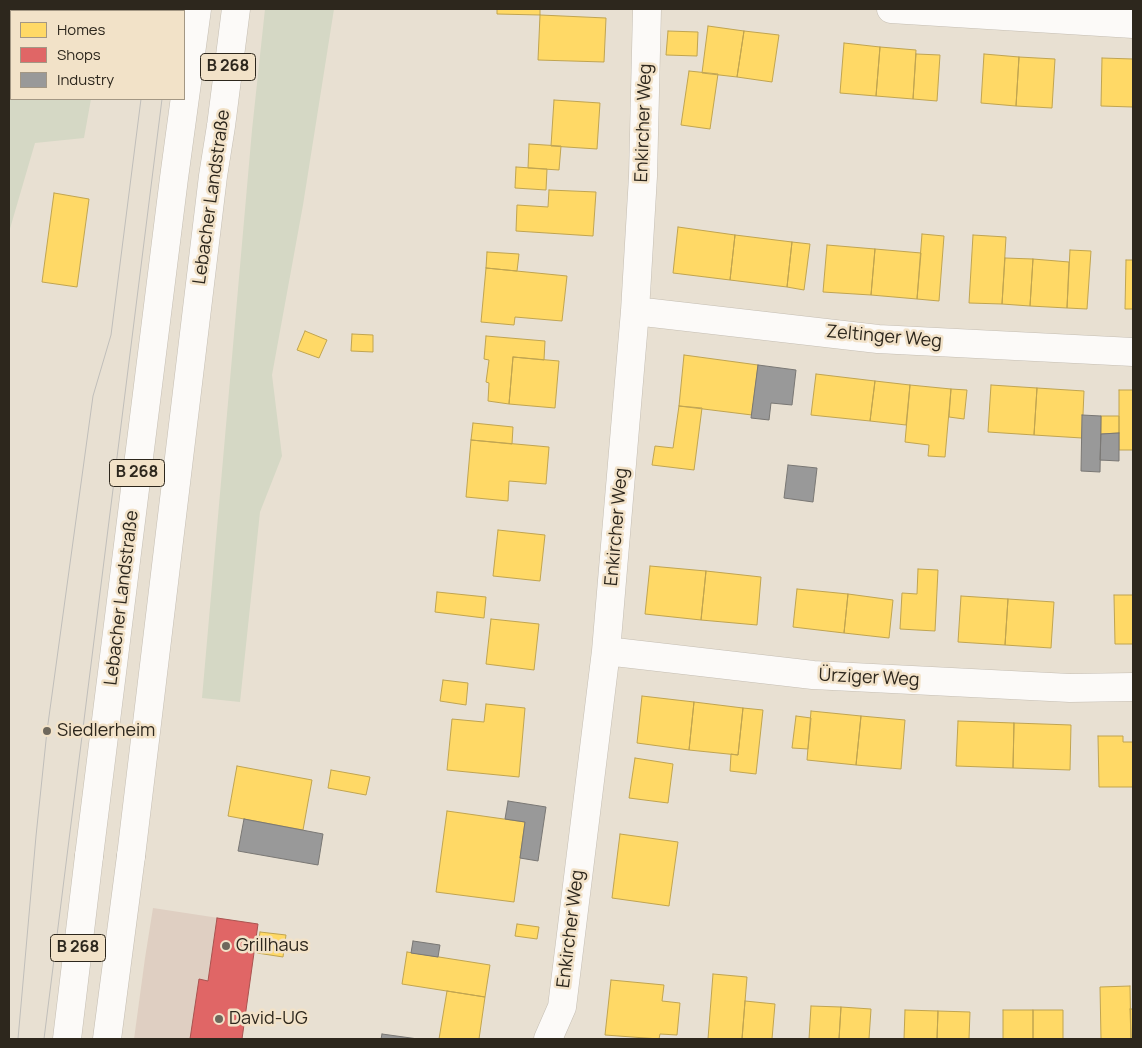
<!DOCTYPE html>
<html>
<head>
<meta charset="utf-8">
<style>
  body { margin:0 }
  #map { position:relative; width:1142px; height:1048px; overflow:hidden; background:#e8e0d2; font-family:Manrope,sans-serif }
  canvas { display:block }
  .frame { position:absolute; inset:0; border:10px solid #2d271d; pointer-events:none }
  .legend { position:absolute; left:10px; top:10px; width:175px; height:90px; box-sizing:border-box; background:#f2e2c8; border:1px solid #a39784; margin:0; padding:6px 9px; list-style:none; font-size:15px; color:#2d271d }
  .legend li { display:flex; align-items:center; gap:10px; height:25px }
  .legend b { width:25px; border:1px solid #a39784 }
</style>
</head>
<body>
<div id="map">
<canvas width="1142" height="1048"></canvas>
<div class="frame"></div>
<ul class="legend">
<li><b style="height:14px;background:#ffd966"></b>Homes</li>
<li><b style="height:14px;background:#e06666"></b>Shops</li>
<li><b style="height:14px;background:#999"></b>Industry</li>
</ul>
</div>
<script>
const g = document.querySelector('canvas').getContext('2d');
g.lineJoin = 'round';
function paint(path, color) { g.fillStyle = color; g.fill(path, 'evenodd'); }
const toPath = rows => new Path2D(rows.map(r => 'M' + r).join(''));
function stroke(path, color, width, dash) { g.strokeStyle = color; g.lineWidth = width; g.lineCap = dash ? 'butt' : 'round'; g.setLineDash(dash || []); g.stroke(path); }
function label(font, color, halo, rows, align = 'center') {
  g.font = font + ' Manrope,sans-serif'; g.lineWidth = 5; g.setLineDash([]); g.textBaseline = 'middle'; g.strokeStyle = halo; g.fillStyle = color; for (const [text, x, y, turn = 0] of rows) {
    g.save(); g.translate(x, y); g.rotate((+turn || 0) * Math.PI / 180); g.textAlign = isNaN(turn) ? turn : align; if (halo) g.strokeText(text, 0, 0); g.fillText(text, 0, 0); g.restore();
  }
}
paint(toPath([
  [153,908,258,924,242,1039,134,1039,145,958]
]), '#dfcfc2');
paint(toPath([
  [9,9,108,9,108,11,11,11,11,99,91,99,84,138,35,143,9,232],
  [265,9,334,9,303,205,272,375,282,456,260,512,240,702,202,698,252,130]
]), '#d5d8c5');
const homes = toPath([
  [497,9,540,9,540,15,497,14,497,9],
  [540,15,606,18,604,62,538,60,540,15],
  [708,26,744,31,737,77,702,73,708,26],
  [668,31,698,32,697,56,666,55,668,31],
  [744,31,779,35,772,82,737,77,744,31],
  [844,43,880,47,876,96,840,93,844,43],
  [880,47,916,50,913,99,876,96,880,47],
  [916,54,940,55,937,101,913,99,916,54],
  [984,54,1019,57,1016,106,981,103,984,54],
  [1019,57,1055,59,1052,108,1016,106,1019,57],
  [1102,58,1133,59,1133,107,1101,106,1102,58],
  [689,71,718,74,710,129,681,125,689,71],
  [554,100,600,103,597,149,551,146,554,100],
  [529,144,561,146,559,170,528,168,529,144],
  [516,167,547,169,546,190,515,188,516,167],
  [549,190,596,192,593,236,516,231,517,205,548,207,549,190],
  [54,193,89,199,77,287,42,282,54,193],
  [678,227,735,235,730,280,673,273,678,227],
  [922,234,944,236,939,301,917,299,922,234],
  [735,235,792,242,787,287,730,280,735,235],
  [973,235,1006,237,1002,304,969,303,973,235],
  [792,242,810,244,804,290,787,287,792,242],
  [827,245,875,249,871,295,823,292,827,245],
  [875,249,921,253,917,299,871,295,875,249],
  [1070,250,1091,251,1087,309,1067,308,1070,250],
  [487,252,519,254,517,271,486,268,487,252],
  [1005,258,1033,259,1030,306,1002,304,1005,258],
  [1033,259,1069,262,1067,308,1030,306,1033,259],
  [1126,260,1133,260,1133,309,1125,309,1126,260],
  [486,268,567,276,562,321,515,317,514,325,481,322,486,268],
  [305,331,327,340,319,358,297,350,305,331],
  [352,334,373,335,373,352,351,351,352,334],
  [486,336,545,341,544,360,513,357,509,404,488,401,489,383,486,382,489,360,484,359,486,336],
  [684,355,758,365,752,415,679,406,684,355],
  [513,357,559,361,555,408,509,404,513,357],
  [816,374,875,381,870,421,811,415,816,374],
  [875,381,910,385,906,425,870,421,875,381],
  [910,385,951,389,945,457,928,456,929,445,905,442,910,385],
  [991,385,1037,388,1034,435,988,432,991,385],
  [1037,388,1084,391,1082,438,1034,435,1037,388],
  [951,389,967,390,964,419,949,417,951,389],
  [1119,390,1133,390,1133,450,1119,450,1119,390],
  [679,406,702,408,694,470,652,465,655,446,673,448,679,406],
  [1101,416,1119,416,1119,433,1101,434,1101,416],
  [473,423,513,427,512,444,471,440,473,423],
  [471,440,549,447,546,484,509,481,508,501,466,497,471,440],
  [498,530,545,535,540,581,493,576,498,530],
  [650,566,706,571,701,620,645,614,650,566],
  [918,569,938,570,935,631,900,629,902,593,917,594,918,569],
  [706,571,761,577,757,625,701,620,706,571],
  [797,589,848,594,844,633,793,627,797,589],
  [437,592,486,597,484,618,435,612,437,592],
  [848,594,893,600,889,638,844,633,848,594],
  [1114,595,1133,595,1133,644,1115,644,1114,595],
  [961,596,1008,599,1005,645,958,642,961,596],
  [1008,599,1054,602,1051,648,1005,645,1008,599],
  [491,619,539,624,534,670,486,664,491,619],
  [443,680,468,683,466,705,440,701,443,680],
  [642,696,694,702,689,750,637,743,642,696],
  [694,702,743,708,738,755,689,750,694,702],
  [486,704,525,708,519,777,447,770,452,719,484,722,486,704],
  [743,708,763,710,756,774,730,771,731,754,738,755,743,708],
  [811,711,861,716,856,765,807,760,811,711],
  [796,716,811,718,808,749,792,748,796,716],
  [861,716,905,720,901,769,856,765,861,716],
  [958,721,1014,723,1013,768,956,766,958,721],
  [1014,723,1071,725,1070,770,1013,768,1014,723],
  [1098,736,1123,736,1123,742,1133,742,1133,787,1099,787,1098,736],
  [635,758,673,764,668,803,629,798,635,758],
  [237,766,312,780,303,830,228,816,237,766],
  [331,770,370,777,366,795,328,788,331,770],
  [447,811,525,822,514,902,436,892,447,811],
  [620,834,678,842,669,906,612,898,620,834],
  [517,924,539,927,537,939,515,936,517,924],
  [260,932,286,935,283,957,257,953,260,932],
  [407,952,490,965,485,997,402,984,407,952],
  [713,974,747,977,742,1039,708,1039,713,974],
  [611,980,664,985,662,1001,680,1003,677,1035,660,1034,659,1039,605,1035,611,980],
  [1130,986,1131,1039,1101,1039,1100,987,1130,986],
  [447,991,485,997,479,1039,439,1039,447,991],
  [745,1001,775,1004,772,1039,742,1039,745,1001],
  [811,1006,841,1007,839,1039,809,1039,811,1006],
  [841,1007,871,1009,869,1039,839,1039,841,1007],
  [1130,1009,1133,1009,1133,1039,1131,1039,1130,1009],
  [905,1010,938,1011,937,1039,904,1039,905,1010],
  [1003,1010,1033,1010,1033,1039,1003,1039,1003,1010],
  [1033,1010,1063,1010,1063,1039,1033,1039,1033,1010],
  [938,1011,970,1012,969,1039,937,1039,938,1011]
]);
paint(homes, '#ffd966');
stroke(homes, '#c0a450', 1);
const shops = toPath([
  [217,918,258,924,242,1039,190,1039,199,979,208,981,217,918]
]);
paint(shops, '#e06666');
stroke(shops, '#aa5350', 1);
const industry = toPath([
  [758,365,796,370,792,405,771,403,769,420,751,418,758,365],
  [1082,415,1101,416,1100,472,1081,471,1082,415],
  [1119,433,1119,461,1100,460,1101,434,1119,433],
  [788,465,817,468,813,502,784,498,788,465],
  [508,801,546,807,538,861,520,858,525,822,505,819,508,801],
  [244,819,323,834,318,865,238,851,244,819],
  [413,941,440,945,438,957,411,953,413,941],
  [382,1034,418,1039,381,1039,382,1034]
]);
paint(industry, '#999');
stroke(industry, '#797774', 1);
const street = toPath([
  [891,9,1133,24],
  [635,311,878,339,1133,352],
  [606,651,813,675,1070,688,1133,687],
  [548,1039,562,1007,606,651,635,311,643,176,647,9]
]);
const primary = toPath([
  [67,1039,89,856],
  [107,1039,131,856]
]);
const highway = toPath([
  [89,856,174,178,197,9],
  [131,856,213,176,221,126,236,9]
]);
stroke(street, '#c4bdb2', 29);
stroke(primary, '#c4bdb2', 29);
stroke(highway, '#c4bdb2', 29);
stroke(street, '#fcfaf8', 28);
stroke(primary, '#fcfaf8', 28);
stroke(highway, '#fcfaf8', 28);
stroke(toPath([
  [153,11,153,9],
  [173,11,173,9],
  [18,1039,36,836,47,731,93,396,111,335,141,99],
  [44,1039,162,99]
]), '#c0beba', 1);
for (const [x, y, r, color] of [
  [47,731,5,"#6e685c"],
  [226,946,5,"#6e685c"],
  [219,1019,5,"#6e685c"]
]) { const dot = new Path2D(); dot.arc(x, y, r, 0, 2 * Math.PI); g.fillStyle = color; g.fill(dot); stroke(dot, '#f2e2c8', 2); }
for (const [x, y, w] of [
  [228,67,55],
  [137,473,55],
  [78,948,55]
]) { const box = new Path2D(); box.roundRect(x - w / 2, y - 13.5, w, 27, 4); g.fillStyle = '#f2e2c8'; g.fill(box); stroke(box, '#2d271d', 1); }
label('bold 16px', '#2d271d', null, [
  ["B 268",228,67],
  ["B 268",137,473],
  ["B 268",78,948]
]);
label('18px', '#2d271d', '#f2e2c8', [
  ["Enkircher Weg",644,123,-88],
  ["Lebacher Landstraße",212,197,-82],
  ["Zeltinger Weg",884,337,5],
  ["Enkircher Weg",617,527,-85],
  ["Lebacher Landstraße",122,598,-83],
  ["Ürziger Weg",869,678,3],
  ["Enkircher Weg",571,929,-83]
]);
label('18px', '#2d271d', '#f2e2c8', [
  ["Siedlerheim",57,731],
  ["Grillhaus",236,946],
  ["David-UG",229,1019]
], 'left');
</script>
</body>
</html>
